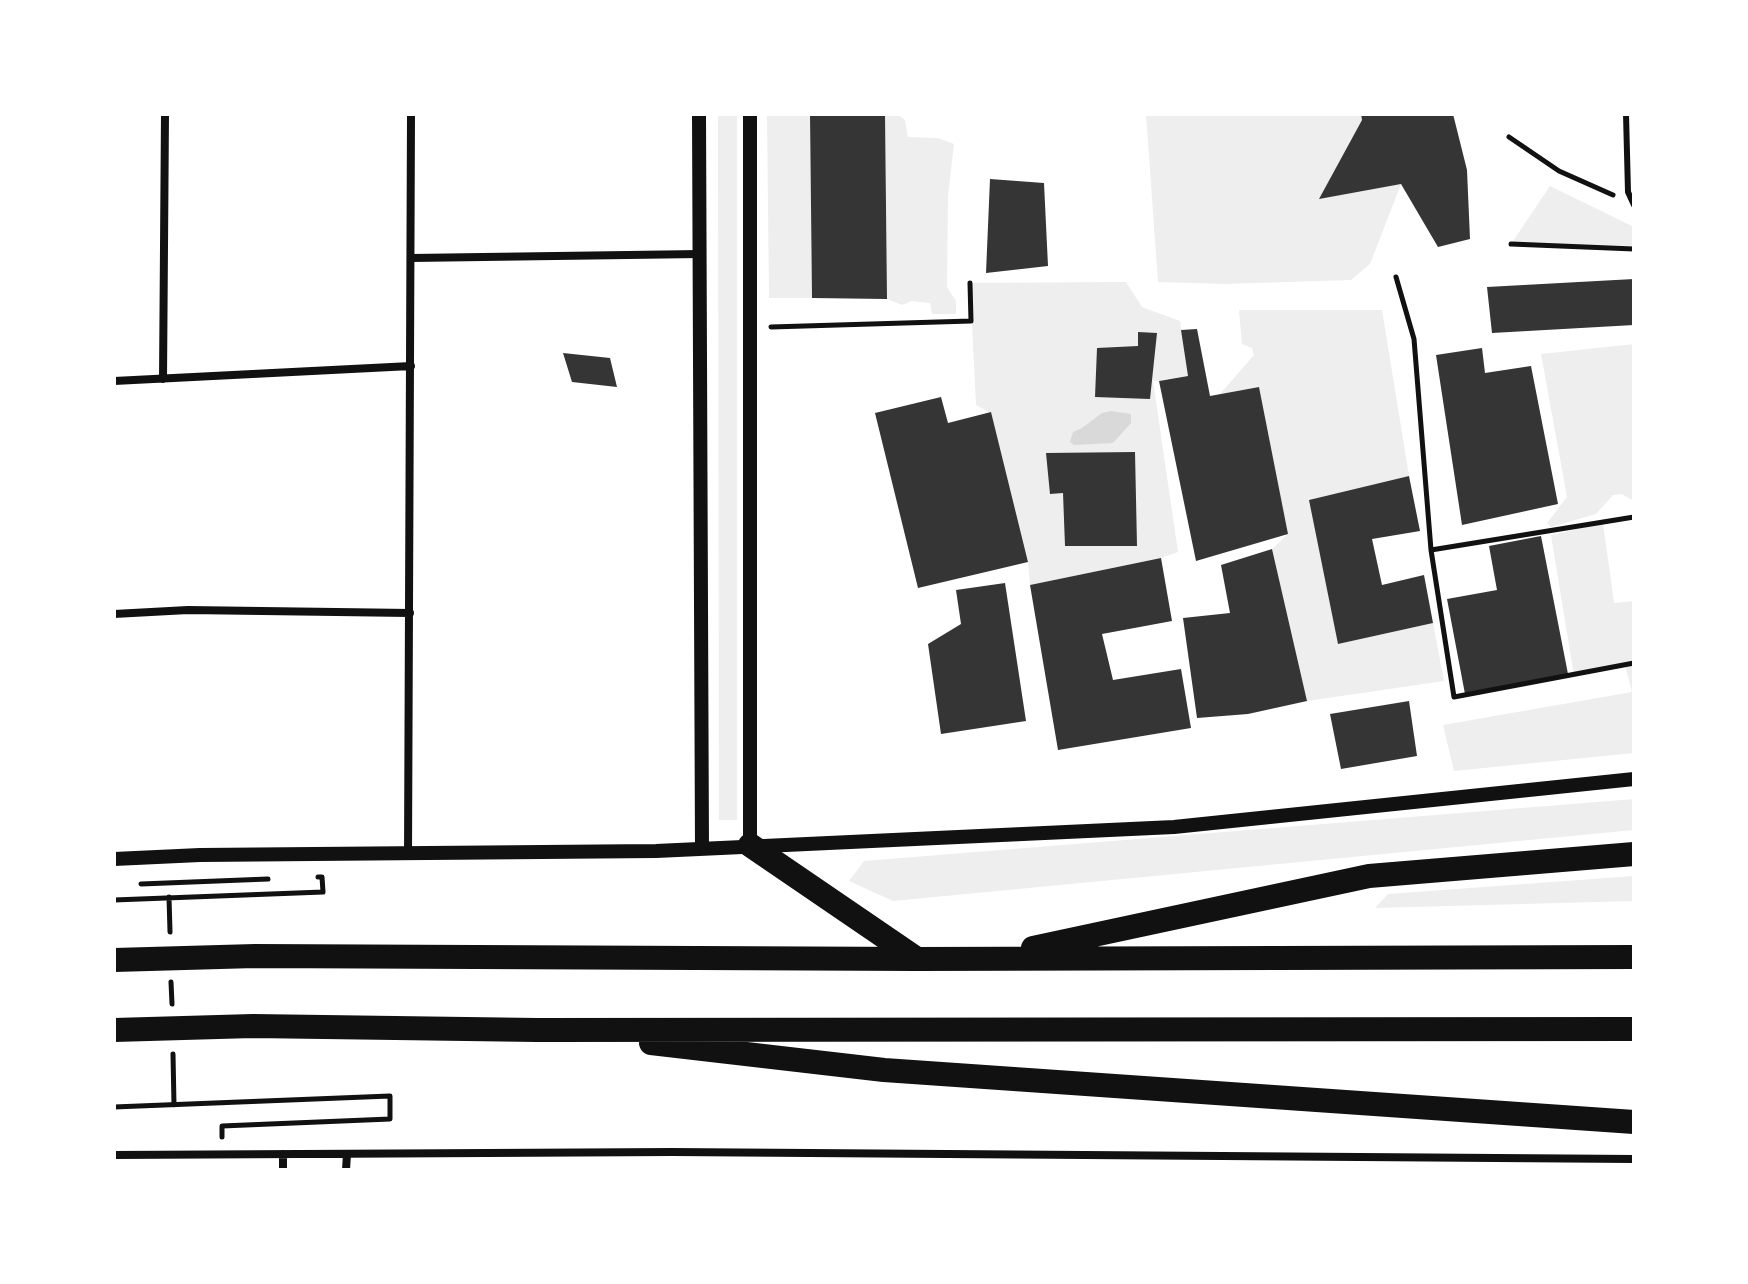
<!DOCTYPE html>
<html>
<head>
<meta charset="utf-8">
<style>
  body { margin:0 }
  #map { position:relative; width:1748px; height:1284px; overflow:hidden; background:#fff; font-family:Lato,sans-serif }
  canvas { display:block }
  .frame { position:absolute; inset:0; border:116px solid #fff; pointer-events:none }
</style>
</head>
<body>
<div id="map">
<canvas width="1748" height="1284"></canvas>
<div class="frame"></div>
</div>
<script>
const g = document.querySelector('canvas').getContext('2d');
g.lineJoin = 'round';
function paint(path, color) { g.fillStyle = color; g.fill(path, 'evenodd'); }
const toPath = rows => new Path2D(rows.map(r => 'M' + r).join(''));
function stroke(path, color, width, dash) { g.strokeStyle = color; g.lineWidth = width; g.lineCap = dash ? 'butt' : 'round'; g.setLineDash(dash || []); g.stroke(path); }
paint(toPath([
  [718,114,737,114,737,820,719,820],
  [767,114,810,114,812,298,769,298],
  [885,114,897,114,905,120,908,137,938,138,954,144,948,196,947,287,956,301,956,314,932,314,930,303,912,301,902,305,887,299],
  [1146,114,1361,114,1362,120,1320,198,1401,184,1370,264,1351,280,1225,284,1158,282],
  [1550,186,1634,227,1634,246,1511,244],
  [1126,282,1142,307,1180,321,1188,376,1153,381,1178,552,1161,558,1030,585,1028,561,991,413,976,405,970,283],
  [1239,310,1382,310,1409,476,1310,500,1338,644,1433,623,1444,681,1307,701,1272,549,1288,534,1259,387,1220,394,1254,355,1252,348,1242,344],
  [1634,344,1634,501,1622,494,1613,495,1596,514,1551,527,1547,523,1567,497,1541,354],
  [1603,523,1614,603,1634,601,1634,753,1454,771,1443,725,1632,692,1625,665,1574,676,1551,535],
  [1634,799,1634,830,893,901,849,881,864,861],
  [1634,876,1634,901,1375,908,1388,894]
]), '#eee');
paint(toPath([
  [1111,411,1131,414,1131,423,1113,443,1074,445,1070,442,1073,432,1082,428,1102,413]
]), '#d9d9d9');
paint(toPath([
  [810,114,885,114,887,299,812,298],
  [1361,114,1453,114,1467,170,1470,239,1438,247,1401,184,1319,199,1362,120],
  [990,179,1044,183,1048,266,986,273],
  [1634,279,1634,325,1492,333,1487,287],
  [1197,329,1210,396,1259,387,1288,534,1196,561,1159,381,1188,376,1181,330],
  [1138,332,1157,333,1150,399,1095,397,1097,348,1138,346],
  [1482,348,1485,373,1531,366,1558,504,1462,525,1436,355],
  [563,353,610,358,617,387,572,382],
  [941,397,948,423,991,412,1028,562,918,588,875,413],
  [1135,452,1137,546,1065,546,1063,493,1050,494,1046,453],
  [1409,476,1420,531,1372,539,1382,585,1424,575,1433,623,1338,644,1309,500],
  [1541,536,1568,674,1465,694,1447,599,1497,590,1489,546],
  [1272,549,1307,701,1248,714,1197,718,1183,618,1230,613,1221,565],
  [1161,558,1172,621,1102,634,1113,680,1181,669,1191,728,1058,750,1030,585],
  [1005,583,1026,721,941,734,928,644,961,624,956,590],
  [1409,701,1417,756,1341,769,1330,714]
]), '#353535');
stroke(toPath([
  [1509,137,1559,171,1613,195],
  [1511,244,1634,249],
  [1396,277,1414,339,1431,550,1634,517],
  [771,327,971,321,970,283],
  [1431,550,1454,697,1634,663],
  [141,884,268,879],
  [169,897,170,932],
  [114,900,323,892,322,877,318,877],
  [171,982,172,1004],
  [173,1054,174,1105],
  [114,1107,390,1096,390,1119,222,1126,222,1137]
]), '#111', 5);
stroke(toPath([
  [1626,114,1628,192,1634,205]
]), '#111', 6);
stroke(toPath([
  [411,258,700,254],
  [163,379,165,114],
  [114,381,411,366],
  [114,614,188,610,410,613],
  [408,854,411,114],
  [114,1155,672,1152,1634,1159],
  [283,1170,283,1154],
  [346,1170,347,1154]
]), '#111', 8);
stroke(toPath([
  [699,114,702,848],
  [750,114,750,845],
  [114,859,200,855,656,851,1174,827,1634,779]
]), '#111', 14);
stroke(toPath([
  [750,845,917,959],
  [1033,948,1369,876,1634,854],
  [114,960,255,956,917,959,1634,957],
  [114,1030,253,1026,537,1030,1634,1029],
  [651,1043,884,1070,1634,1122]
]), '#111', 24);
</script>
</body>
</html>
